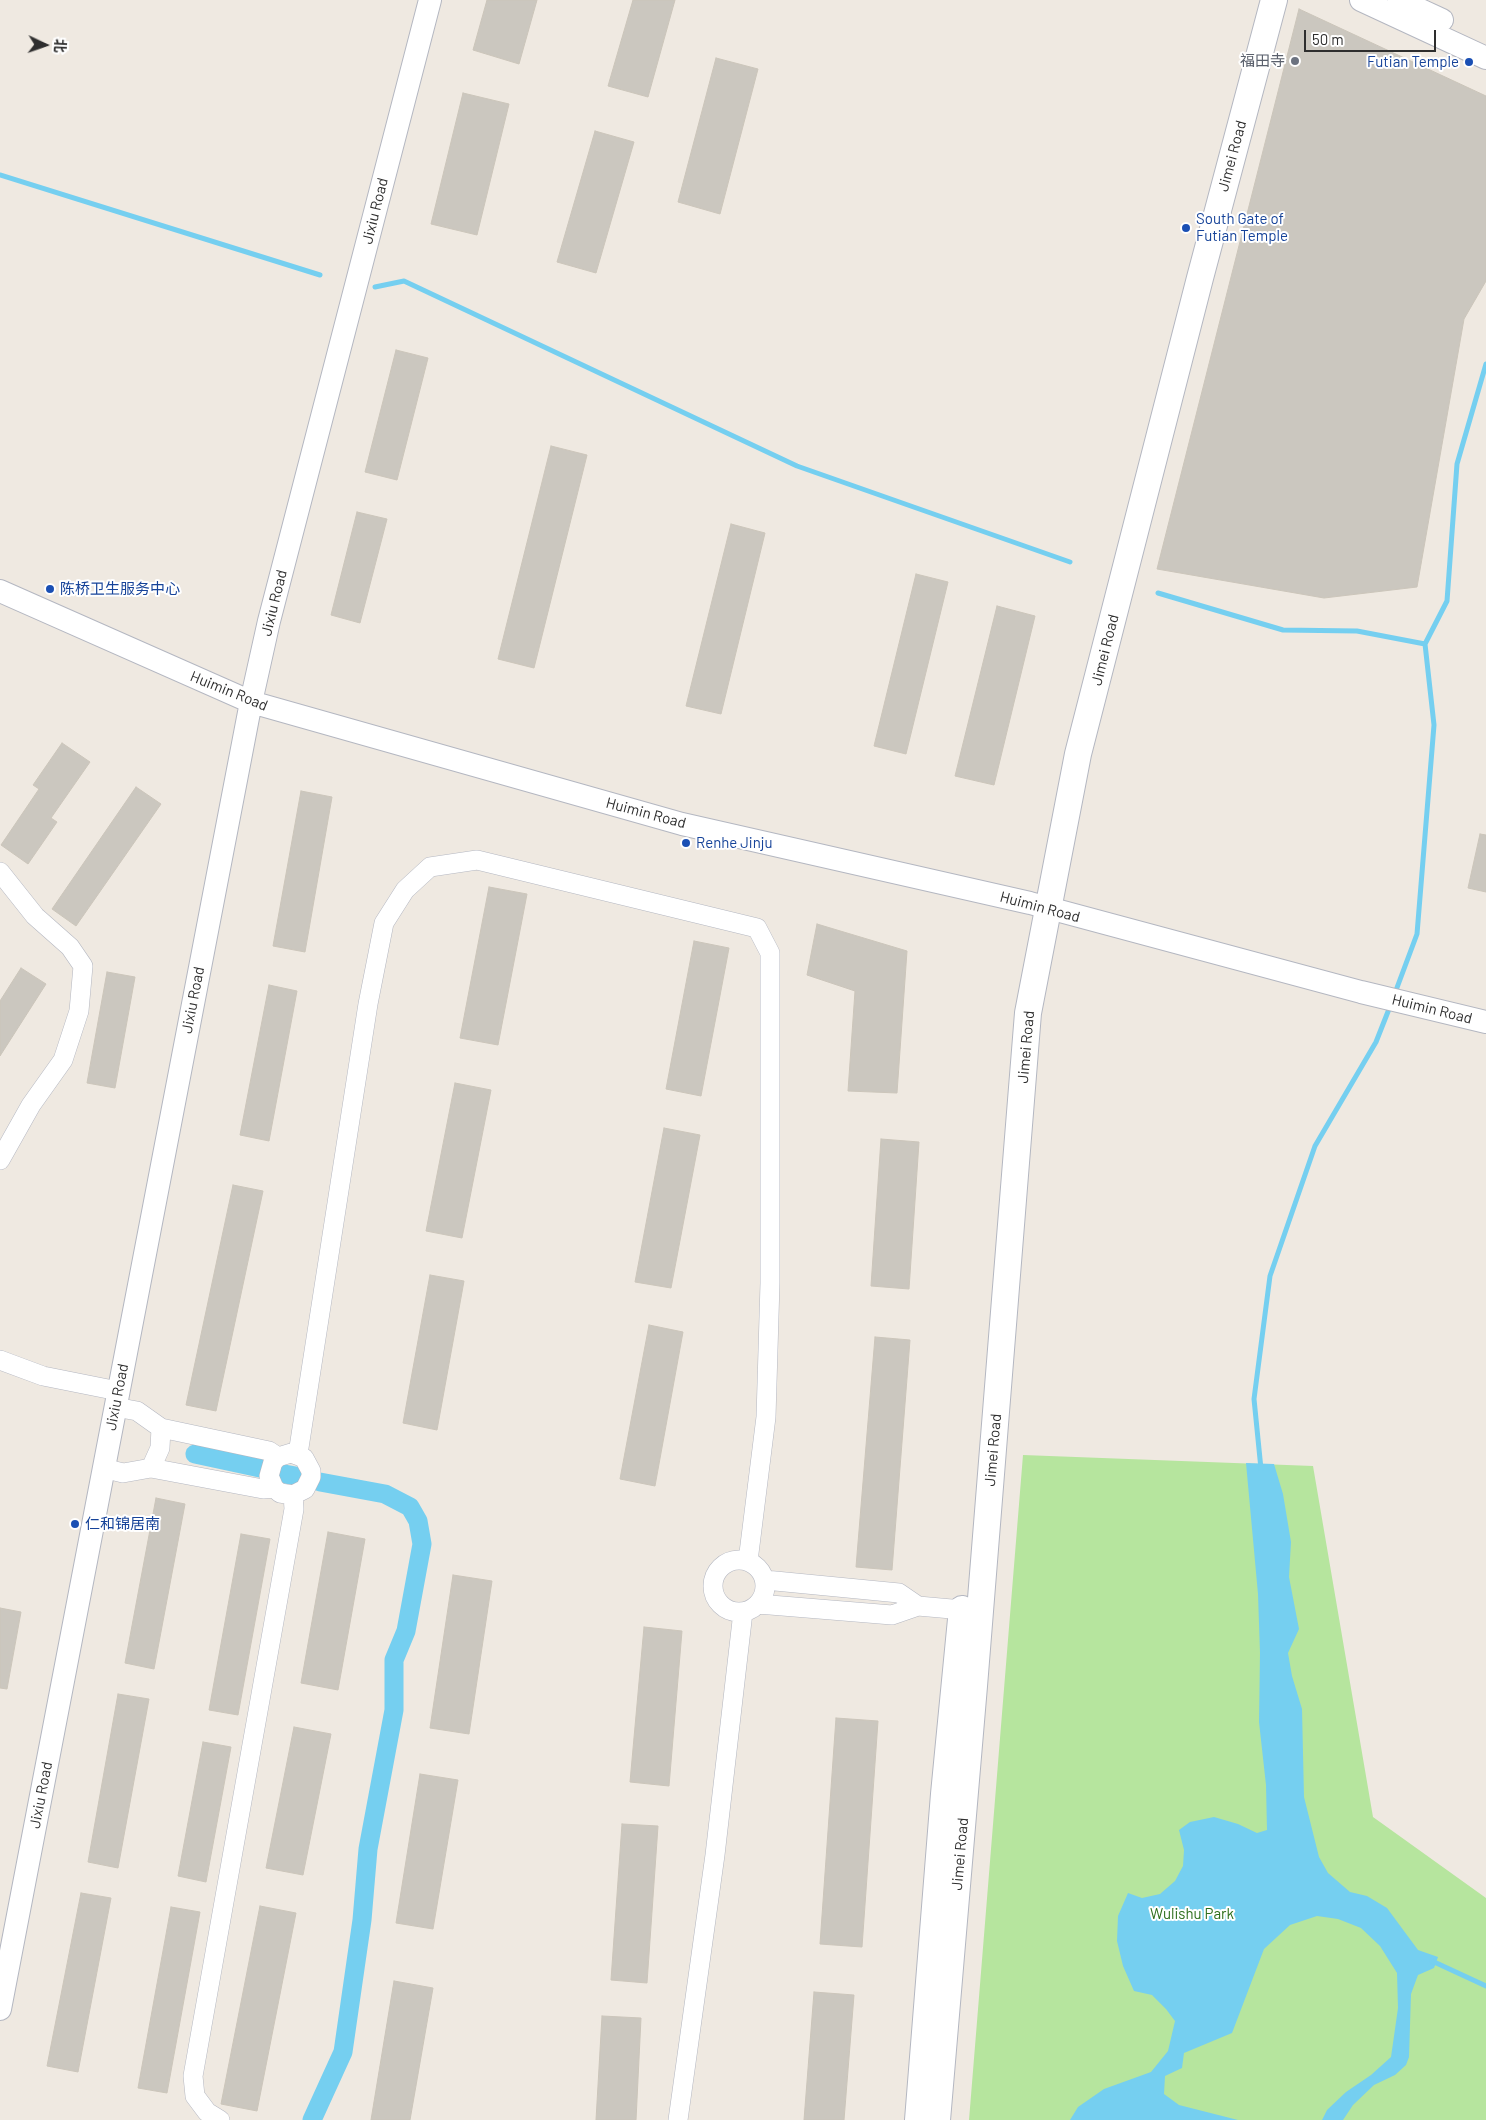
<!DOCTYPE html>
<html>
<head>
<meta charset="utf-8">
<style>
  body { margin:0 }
  #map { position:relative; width:1486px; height:2120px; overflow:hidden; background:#efe9e1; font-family:Barlow,"Noto Sans SC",sans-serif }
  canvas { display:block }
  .north { position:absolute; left:20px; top:20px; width:50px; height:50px; -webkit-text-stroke:4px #fff; paint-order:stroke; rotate:93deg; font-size:14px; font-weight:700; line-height:20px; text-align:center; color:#2e2e2e }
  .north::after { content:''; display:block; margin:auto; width:18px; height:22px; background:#2e2e2e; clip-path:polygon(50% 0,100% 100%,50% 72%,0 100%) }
  .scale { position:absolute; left:1304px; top:30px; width:132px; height:22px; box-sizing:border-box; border:2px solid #2e2e2e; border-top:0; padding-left:6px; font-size:15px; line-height:18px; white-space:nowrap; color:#2e2e2e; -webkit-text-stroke:4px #fff; paint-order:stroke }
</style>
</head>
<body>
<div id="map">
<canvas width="1486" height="2120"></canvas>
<div class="north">北</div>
<div class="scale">50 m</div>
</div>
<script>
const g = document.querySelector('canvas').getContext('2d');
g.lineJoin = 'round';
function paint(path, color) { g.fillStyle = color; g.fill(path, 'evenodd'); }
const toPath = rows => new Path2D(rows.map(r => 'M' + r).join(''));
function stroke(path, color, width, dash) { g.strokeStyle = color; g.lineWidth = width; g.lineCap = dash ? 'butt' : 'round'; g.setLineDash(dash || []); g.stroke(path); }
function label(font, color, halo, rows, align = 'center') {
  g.font = font + ' Barlow,"Noto Sans SC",sans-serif'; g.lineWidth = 4; g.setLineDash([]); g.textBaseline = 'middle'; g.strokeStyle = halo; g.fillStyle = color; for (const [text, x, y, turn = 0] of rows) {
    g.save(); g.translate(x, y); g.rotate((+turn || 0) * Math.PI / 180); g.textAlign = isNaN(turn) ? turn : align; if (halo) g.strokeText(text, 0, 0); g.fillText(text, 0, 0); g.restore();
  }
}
paint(toPath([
  [1023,1455,1313,1466,1373,1817,1486,1898,1486,2120,969,2120]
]), '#b6e59e');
paint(toPath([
  [1246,1463,1274,1464,1283,1494,1291,1542,1289,1577,1299,1629,1288,1653,1292,1676,1302,1709,1304,1797,1319,1857,1328,1873,1350,1892,1367,1896,1387,1908,1418,1950,1438,1957,1434,1968,1418,1975,1411,1994,1409,2057,1406,2065,1395,2075,1374,2085,1353,2105,1343,2120,1322,2120,1327,2110,1346,2092,1371,2075,1391,2057,1398,2008,1397,1973,1380,1946,1361,1928,1338,1919,1317,1916,1290,1925,1264,1949,1232,2033,1184,2053,1182,2068,1165,2076,1164,2094,1179,2105,1238,2120,1070,2120,1078,2107,1104,2089,1151,2072,1168,2051,1175,2021,1166,2009,1152,1995,1134,1991,1123,1966,1117,1941,1118,1916,1128,1893,1142,1898,1160,1894,1175,1881,1183,1866,1184,1850,1179,1830,1190,1822,1214,1817,1238,1824,1257,1833,1267,1830,1266,1785,1259,1722,1260,1653,1258,1594]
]), '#75cff0');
stroke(toPath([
  [0,175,320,275],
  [375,287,404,281,797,466,1070,562],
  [1158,593,1283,630,1357,631,1425,644],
  [1395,993,1417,934,1434,725,1425,644,1447,601,1457,464,1486,364],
  [1261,1469,1254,1399,1270,1276,1315,1146,1376,1042,1391,1004],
  [1432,1961,1486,1986]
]), '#75cff0', 5);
stroke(toPath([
  [195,1454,260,1468],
  [279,1473,301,1477],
  [312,2120,343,2052,362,1920,368,1849,394,1710,394,1660,406,1631,422,1544,418,1521,410,1507,385,1494,320,1482]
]), '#75cff0', 19);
const building = toPath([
  [487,0,537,0,519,64,473,50,487,0],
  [633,0,675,0,648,97,608,86,633,0],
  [1299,9,1486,96,1486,281,1464,319,1417,587,1324,598,1157,569,1299,9],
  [716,58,758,69,720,214,678,202,716,58],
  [463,93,509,104,477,235,431,224,463,93],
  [595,131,634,142,596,273,557,262,595,131],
  [396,350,428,358,397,480,365,472,396,350],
  [551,446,587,455,534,668,498,659,551,446],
  [357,512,387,519,360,623,331,615,357,512],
  [731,524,765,533,721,714,686,706,731,524],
  [916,574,948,582,906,754,874,746,916,574],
  [997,606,1035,616,994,785,955,776,997,606],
  [62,743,90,762,51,818,57,822,28,864,1,845,39,789,33,785,62,743],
  [136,787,161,804,76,926,52,909,136,787],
  [301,791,332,797,305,952,273,946,301,791],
  [1480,834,1486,835,1486,892,1468,888,1480,834],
  [489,887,527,894,498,1045,460,1038,489,887],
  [817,924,907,951,897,1093,848,1091,855,991,807,975,817,924],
  [694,941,729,948,701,1096,666,1089,694,941],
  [21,968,46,984,0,1056,0,1001,21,968],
  [107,972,135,977,115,1088,87,1083,107,972],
  [269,985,297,991,269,1141,240,1135,269,985],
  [455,1083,491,1090,462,1238,426,1231,455,1083],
  [664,1128,700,1135,671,1288,635,1282,664,1128],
  [881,1139,919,1142,909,1289,871,1286,881,1139],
  [233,1185,263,1191,216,1411,186,1405,233,1185],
  [430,1275,464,1281,437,1430,403,1423,430,1275],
  [649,1325,683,1332,655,1486,620,1479,649,1325],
  [875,1337,910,1340,892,1570,856,1567,875,1337],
  [156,1498,185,1504,154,1669,125,1663,156,1498],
  [328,1532,365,1539,338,1690,301,1683,328,1532],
  [241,1534,270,1539,238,1715,209,1710,241,1534],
  [453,1575,492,1581,469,1734,430,1728,453,1575],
  [0,1608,21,1612,7,1689,0,1688,0,1608],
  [644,1627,682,1631,669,1786,630,1782,644,1627],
  [118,1694,149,1699,118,1868,88,1862,118,1694],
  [836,1718,878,1721,862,1947,820,1944,836,1718],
  [294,1727,331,1734,303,1875,266,1868,294,1727],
  [203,1742,231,1747,206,1882,178,1876,203,1742],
  [420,1774,458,1780,433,1929,396,1923,420,1774],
  [622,1824,658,1826,647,1983,611,1980,622,1824],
  [81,1893,111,1898,78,2072,47,2066,81,1893],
  [260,1906,296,1913,257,2111,221,2104,260,1906],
  [171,1907,200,1912,167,2093,138,2088,171,1907],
  [394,1981,433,1988,410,2120,371,2120,394,1981],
  [814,1992,854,1995,844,2120,804,2120,814,1992],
  [602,2016,641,2018,636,2120,596,2120,602,2016]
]);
paint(building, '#cbc7bf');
stroke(building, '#cbc5ba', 1);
const minor = toPath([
  [0,872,35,916,70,947,83,966,79,1011,63,1060,31,1105,0,1160],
  [0,1360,43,1376,118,1391],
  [161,1428,269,1451,278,1457],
  [298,1454,368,1004,384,923,405,890,430,867,477,860,757,928,770,953,770,1283,766,1417,748,1561],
  [103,1468,123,1473,151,1468,160,1448,161,1428,137,1411,115,1407],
  [151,1468,263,1489,274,1488,280,1493,293,1495,305,1489,311,1477,311,1471,304,1458,291,1453,278,1457,273,1462,269,1476,274,1488],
  '713 1586a26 26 0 1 1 52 0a26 26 0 1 1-52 0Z',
  [765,1580,899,1593,918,1606],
  [758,1604,892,1615,918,1606,974,1611],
  [220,2120,207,2112,195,2096,193,2076,294,1509,293,1495],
  [678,2120,715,1855,743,1612]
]);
const tertiary = toPath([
  [1361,0,1486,58],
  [1399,0,1442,20],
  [0,591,251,702,682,824,1030,903,1361,992,1486,1022],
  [0,2009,251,702,269,621,430,0]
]);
const secondary = toPath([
  [918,2120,944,1794,962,1609],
  [937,2120,974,1686,1028,1013,1078,754,1200,278,1274,0]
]);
stroke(minor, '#b4b7c1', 20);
stroke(tertiary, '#b4b7c1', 24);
stroke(secondary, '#b4b7c1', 28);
stroke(minor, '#fff', 19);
stroke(tertiary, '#fff', 22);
stroke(secondary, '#fff', 26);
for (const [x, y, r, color] of [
  [1295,61,5,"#6b7280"],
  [1469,62,5,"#1a4fb4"],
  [1186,228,5,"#1a4fb4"],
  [50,589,5,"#1a4fb4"],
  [686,843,5,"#1a4fb4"],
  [75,1524,5,"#1a4fb4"]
]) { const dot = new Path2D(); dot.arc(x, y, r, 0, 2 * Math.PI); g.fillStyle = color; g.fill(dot); stroke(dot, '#fff', 2); }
label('15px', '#5b616d', '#fff', [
  ["福田寺",1285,61]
], 'right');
label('15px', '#164399', '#fff', [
  ["Futian Temple",1459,62,"right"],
  ["South Gate of",1196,219],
  ["Futian Temple",1196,236],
  ["陈桥卫生服务中心",60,589],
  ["Renhe Jinju",696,843],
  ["仁和锦居南",85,1524]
], 'left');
label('15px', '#2e2e2e', '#fff', [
  ["Jimei Road",1232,156,-75],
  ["Jixiu Road",375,211,-76],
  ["Jixiu Road",274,603,-76],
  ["Jimei Road",1105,650,-76],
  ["Huimin Road",229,691,22],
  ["Huimin Road",646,813,15],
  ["Huimin Road",1040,907,15],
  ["Jixiu Road",193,1000,-79],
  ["Huimin Road",1432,1009,14],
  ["Jimei Road",1026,1047,-85],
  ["Jixiu Road",117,1397,-79],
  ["Jimei Road",993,1450,-85],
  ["Jixiu Road",41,1795,-79],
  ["Jimei Road",960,1854,-85]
]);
label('15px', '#2c6e1b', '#fff', [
  ["Wulishu Park",1192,1914]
]);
</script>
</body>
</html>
